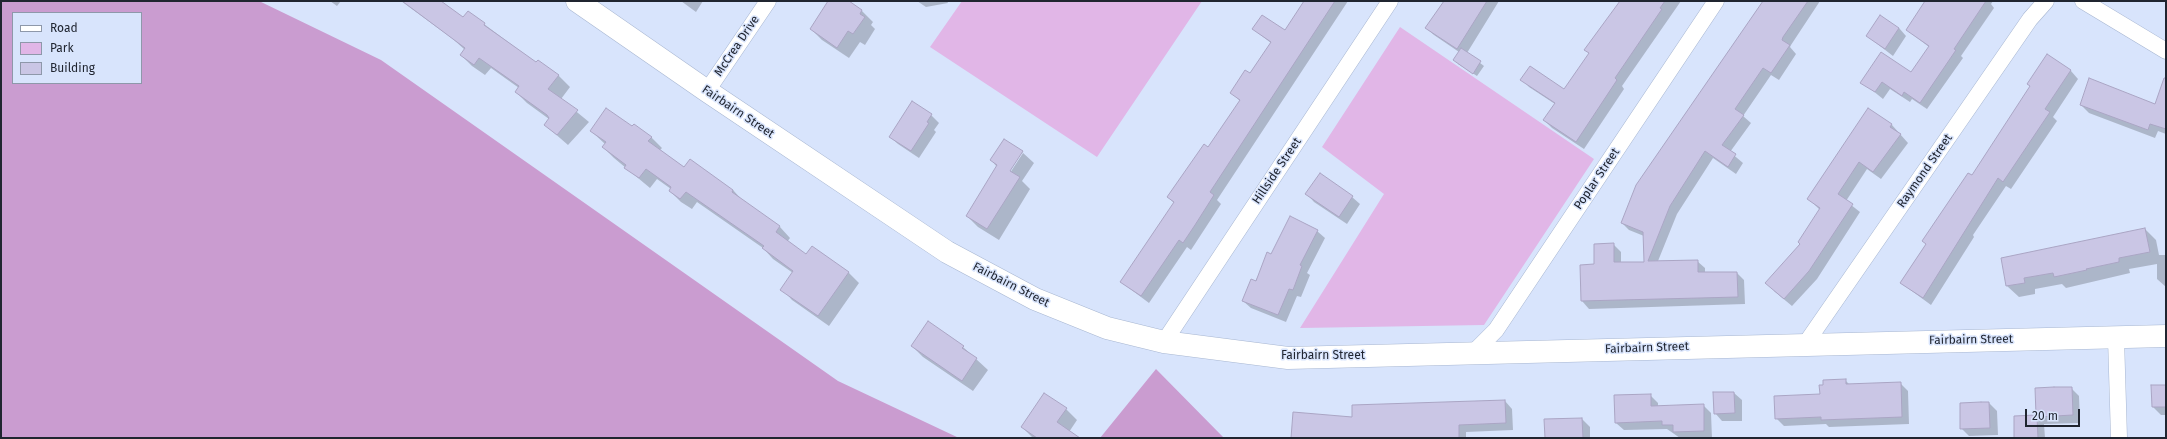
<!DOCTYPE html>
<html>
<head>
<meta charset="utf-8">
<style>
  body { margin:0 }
  #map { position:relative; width:2167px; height:439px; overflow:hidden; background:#d8e4fc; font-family:"Fira Sans",sans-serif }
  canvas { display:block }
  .frame { position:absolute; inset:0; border:2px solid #202530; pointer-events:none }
  .legend { position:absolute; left:12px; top:12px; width:130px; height:72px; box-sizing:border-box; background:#d8e4fc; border:1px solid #8e98aa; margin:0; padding:5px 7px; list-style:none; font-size:12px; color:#202530 }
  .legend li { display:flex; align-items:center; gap:8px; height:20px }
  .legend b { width:20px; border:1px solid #8e98aa }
  .scale { position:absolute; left:2025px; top:409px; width:55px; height:18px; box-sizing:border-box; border:2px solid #202530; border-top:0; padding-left:5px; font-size:12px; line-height:14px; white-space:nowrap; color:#202530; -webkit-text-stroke:3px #d8e4fc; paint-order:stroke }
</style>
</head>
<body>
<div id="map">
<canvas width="2167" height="439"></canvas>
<div class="frame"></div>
<ul class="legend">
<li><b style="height:5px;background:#fff"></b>Road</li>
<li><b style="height:11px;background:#e1b6e7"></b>Park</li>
<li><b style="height:11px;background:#cac6e5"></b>Building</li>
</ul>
<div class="scale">20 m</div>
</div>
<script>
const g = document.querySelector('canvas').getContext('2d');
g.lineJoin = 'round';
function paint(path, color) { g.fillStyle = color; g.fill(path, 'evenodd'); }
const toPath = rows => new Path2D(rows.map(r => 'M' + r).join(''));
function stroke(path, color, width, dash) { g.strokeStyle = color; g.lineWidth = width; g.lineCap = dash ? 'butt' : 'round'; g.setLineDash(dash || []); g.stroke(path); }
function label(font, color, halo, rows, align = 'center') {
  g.font = font + ' "Fira Sans",sans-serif'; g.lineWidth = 3; g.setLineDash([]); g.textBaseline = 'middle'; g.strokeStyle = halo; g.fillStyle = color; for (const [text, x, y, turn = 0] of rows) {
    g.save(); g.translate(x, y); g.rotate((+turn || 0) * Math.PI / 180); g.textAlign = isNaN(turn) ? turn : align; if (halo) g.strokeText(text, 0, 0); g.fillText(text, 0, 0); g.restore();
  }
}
paint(toPath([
  [962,1,1202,1,1097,157,930,47],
  [1400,27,1594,159,1484,325,1300,328,1384,194,1322,147]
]), '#e1b6e7');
paint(toPath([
  [1,1,259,1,381,60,838,381,959,438,1,438],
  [13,13,141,13,141,83,13,83],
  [1156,369,1224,438,1100,438]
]), '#ca9cd0');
paint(toPath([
  [330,1,341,1,337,6],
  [401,1,444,1,442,3,464,18,468,12,536,63,558,75,570,87,561,99,589,122,568,145,545,125,549,119,527,103,516,92,519,88,491,68,485,75,472,66,461,55,465,50,453,39],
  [681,1,703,1,696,12],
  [830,1,847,1,862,11,873,22,871,25,875,29,865,45,860,42,849,58,822,40,811,29],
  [917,1,947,1,948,3,926,7],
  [1306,1,1348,1,1217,200,1221,204,1191,250,1187,247,1149,303,1121,282,1174,203,1168,197,1209,148,1240,101,1231,92,1250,74,1271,43,1253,29,1285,31],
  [1444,1,1499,1,1467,53,1484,66,1477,76,1458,64,1459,52,1434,35,1426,28],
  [1621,1,1681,1,1622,86,1624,89,1584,149,1552,128,1544,120,1555,104,1529,87,1522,79,1565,90,1590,54,1586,50],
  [1764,1,1820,1,1791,45,1790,47,1796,54,1779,80,1771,75,1743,116,1751,123,1730,152,1743,163,1736,174,1713,158,1677,214,1658,261,1697,261,1705,268,1705,273,1737,273,1744,280,1745,304,1589,309,1582,301,1581,266,1595,265,1613,244,1621,252,1621,263,1645,263,1644,236,1629,230,1622,223],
  [1926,1,1993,1,1991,4,1994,8,1961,56,1963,58,1927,109,1912,99,1910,102,1890,89,1883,99,1862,82,1912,73,1929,47,1907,30],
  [1899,28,1906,36,1893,56,1867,36],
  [2048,56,2071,71,2078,79,2053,117,2057,121,2011,189,2006,186,1973,235,1974,237,1931,305,1901,283,1927,245,1923,241,1972,176,2031,87],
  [2166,100,2166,134,2158,131,2155,138,2089,113,2081,105,2155,105],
  [1868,109,1892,125,1908,143,1881,179,1867,169,1846,201,1860,212,1817,279,1792,306,1774,291,1820,210,1809,199],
  [931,115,939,123,934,130,936,132,919,158,898,144,890,137],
  [632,128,651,137,662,148,660,150,685,168,733,190,743,201,780,227,790,238,787,242,806,255,812,247,849,273,859,283,829,326,792,300,782,289,793,273,773,259,763,248,697,202,692,209,681,202,670,191,671,189,657,179,650,188,614,158,603,147,605,144,591,131],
  [1004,140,1022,152,1034,163,1022,181,1030,189,999,240,978,227,967,216,997,167,991,160],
  [1021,153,1023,153,1008,176,1006,175],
  [1307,194,1352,197,1360,204,1347,224,1314,202],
  [2145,229,2156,240,2159,255,2166,255,2166,287,2157,279,2157,264,2129,269,2130,273,2066,288,2062,284,2035,289,2035,294,2019,297,2007,286,2002,259],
  [1317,231,1325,238,1307,273,1310,275,1301,297,1297,296,1286,322,1251,308,1243,301,1271,255],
  [912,346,963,347,988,370,973,391,923,357],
  [1845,380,1850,385,1900,383,1908,391,1909,424,1829,427,1826,424,1784,426,1776,418],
  [2152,386,2166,386,2166,415,2161,415,2153,407],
  [2071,388,2079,396,2080,423,2044,424,2045,438,2015,438],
  [1714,393,1734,393,1742,400,1742,421,1722,421,1715,413],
  [1650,395,1658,403,1658,407,1703,405,1711,413,1712,438,1680,438,1667,429,1624,430,1616,423],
  [1505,401,1512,409,1513,430,1466,432,1466,438,1293,438,1353,418],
  [1989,403,1997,411,1998,435,1969,436,1961,428],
  [1066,409,1077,420,1069,432,1075,438,1033,438,1022,427],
  [1582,419,1590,427,1590,438,1546,438]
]), '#0003');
const building = toPath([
  [402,1,441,1,463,17,468,11,485,23,484,25,536,62,538,60,559,75,548,89,578,110,557,135,544,125,549,118,547,115,515,92,519,86,479,58,474,65,460,55,465,48,402,1],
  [828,1,849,1,862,10,860,14,865,17,853,34,848,31,837,48,810,29,828,1],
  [1304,1,1335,1,1210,192,1214,195,1195,225,1183,243,1179,240,1141,296,1120,282,1174,202,1167,197,1204,144,1208,147,1240,100,1230,93,1245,70,1250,73,1271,42,1252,29,1262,15,1285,30,1304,1],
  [1444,1,1487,1,1457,49,1425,28,1444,1],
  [1620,1,1665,1,1660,8,1662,9,1615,78,1617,80,1576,142,1543,120,1555,103,1520,80,1530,66,1564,89,1589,53,1584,50,1620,1],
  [1763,1,1808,1,1783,37,1782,40,1790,45,1771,73,1763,68,1735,109,1744,115,1722,145,1736,154,1728,167,1705,151,1670,206,1648,261,1698,260,1698,272,1737,272,1738,297,1581,301,1580,265,1594,264,1594,244,1614,243,1614,262,1644,262,1643,232,1621,223,1636,185,1763,1],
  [1925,1,1986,1,1954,49,1956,50,1920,103,1904,92,1902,96,1882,82,1875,92,1860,83,1881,52,1911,72,1929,46,1906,30,1925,1],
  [1880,15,1899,28,1885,49,1866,36,1880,15],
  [1461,48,1481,61,1473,74,1453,60,1461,48],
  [2047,54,2071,70,2045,109,2050,112,2003,182,1998,178,1923,298,1900,283,1926,244,1922,241,1968,173,1972,175,2030,86,2027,84,2047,54],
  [2089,78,2155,104,2164,78,2166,78,2166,129,2150,124,2148,130,2080,105,2089,78],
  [912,101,932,114,927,122,929,123,911,151,889,137,912,101],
  [606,108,632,126,634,124,652,137,648,141,684,167,690,159,733,190,732,192,780,226,776,232,806,254,812,246,849,272,818,316,780,290,793,271,762,248,764,246,686,192,680,199,669,191,671,187,646,169,639,178,624,168,626,165,602,147,606,142,590,131,606,108],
  [1868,108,1892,124,1890,127,1901,134,1873,172,1859,162,1838,194,1853,204,1809,271,1784,299,1765,283,1800,244,1798,242,1820,208,1807,199,1868,108],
  [1004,139,1023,151,1010,171,1020,177,987,229,966,216,997,165,990,160,1004,139],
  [1320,173,1353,196,1339,217,1305,194,1320,173],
  [1290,216,1318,230,1300,265,1302,266,1293,290,1289,289,1278,315,1242,301,1251,279,1256,281,1267,252,1271,254,1290,216],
  [2145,228,2150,252,2119,258,2119,262,2086,269,2087,270,2054,277,2053,273,2024,278,2025,283,2006,286,2001,258,2145,228],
  [928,321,964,346,962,348,977,358,962,381,911,346,928,321],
  [1846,379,1846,384,1901,382,1902,417,1821,420,1821,417,1775,419,1774,396,1820,394,1819,385,1823,385,1823,380,1846,379],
  [2151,385,2166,385,2166,407,2152,407,2151,385],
  [2054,387,2072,387,2073,415,2037,417,2038,438,2014,438,2014,416,2036,415,2035,388,2054,387],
  [1713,392,1734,392,1735,413,1714,414,1713,392],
  [1044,393,1067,408,1057,422,1080,438,1037,438,1021,427,1044,393],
  [1651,394,1651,406,1704,404,1704,431,1673,432,1673,425,1662,425,1662,421,1615,423,1614,395,1651,394],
  [1505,400,1506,423,1459,425,1459,438,1291,438,1293,412,1352,417,1352,405,1505,400],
  [1981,402,1989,402,1990,428,1960,429,1960,403,1981,402],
  [1582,418,1583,438,1545,438,1544,419,1582,418]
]);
paint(building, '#cac6e5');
stroke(building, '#aaa5c4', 1);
const minor = toPath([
  [2083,1,2166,51],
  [707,91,768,1],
  [2116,338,2119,438],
  [1164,342,1390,1],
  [1806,343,2030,19,2046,1],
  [1473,353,1496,330,1716,1]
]);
const secondary = toPath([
  [577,1,707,91,947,252,1035,299,1107,328,1164,342,1288,358,2166,336]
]);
stroke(minor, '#a7b6d1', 17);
stroke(secondary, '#a7b6d1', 23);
stroke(minor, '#fff', 16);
stroke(secondary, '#fff', 22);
label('12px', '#202530', '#d8e4fc', [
  ["McCrea Drive",737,46,-56],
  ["Fairbairn Street",738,112,34],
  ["Hillside Street",1277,171,-56],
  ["Raymond Street",1925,171,-55],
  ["Poplar Street",1597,179,-56],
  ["Fairbairn Street",1011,285,27],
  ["Fairbairn Street",1971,340,-1],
  ["Fairbairn Street",1647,348,-2],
  ["Fairbairn Street",1323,356]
]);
</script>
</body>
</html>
